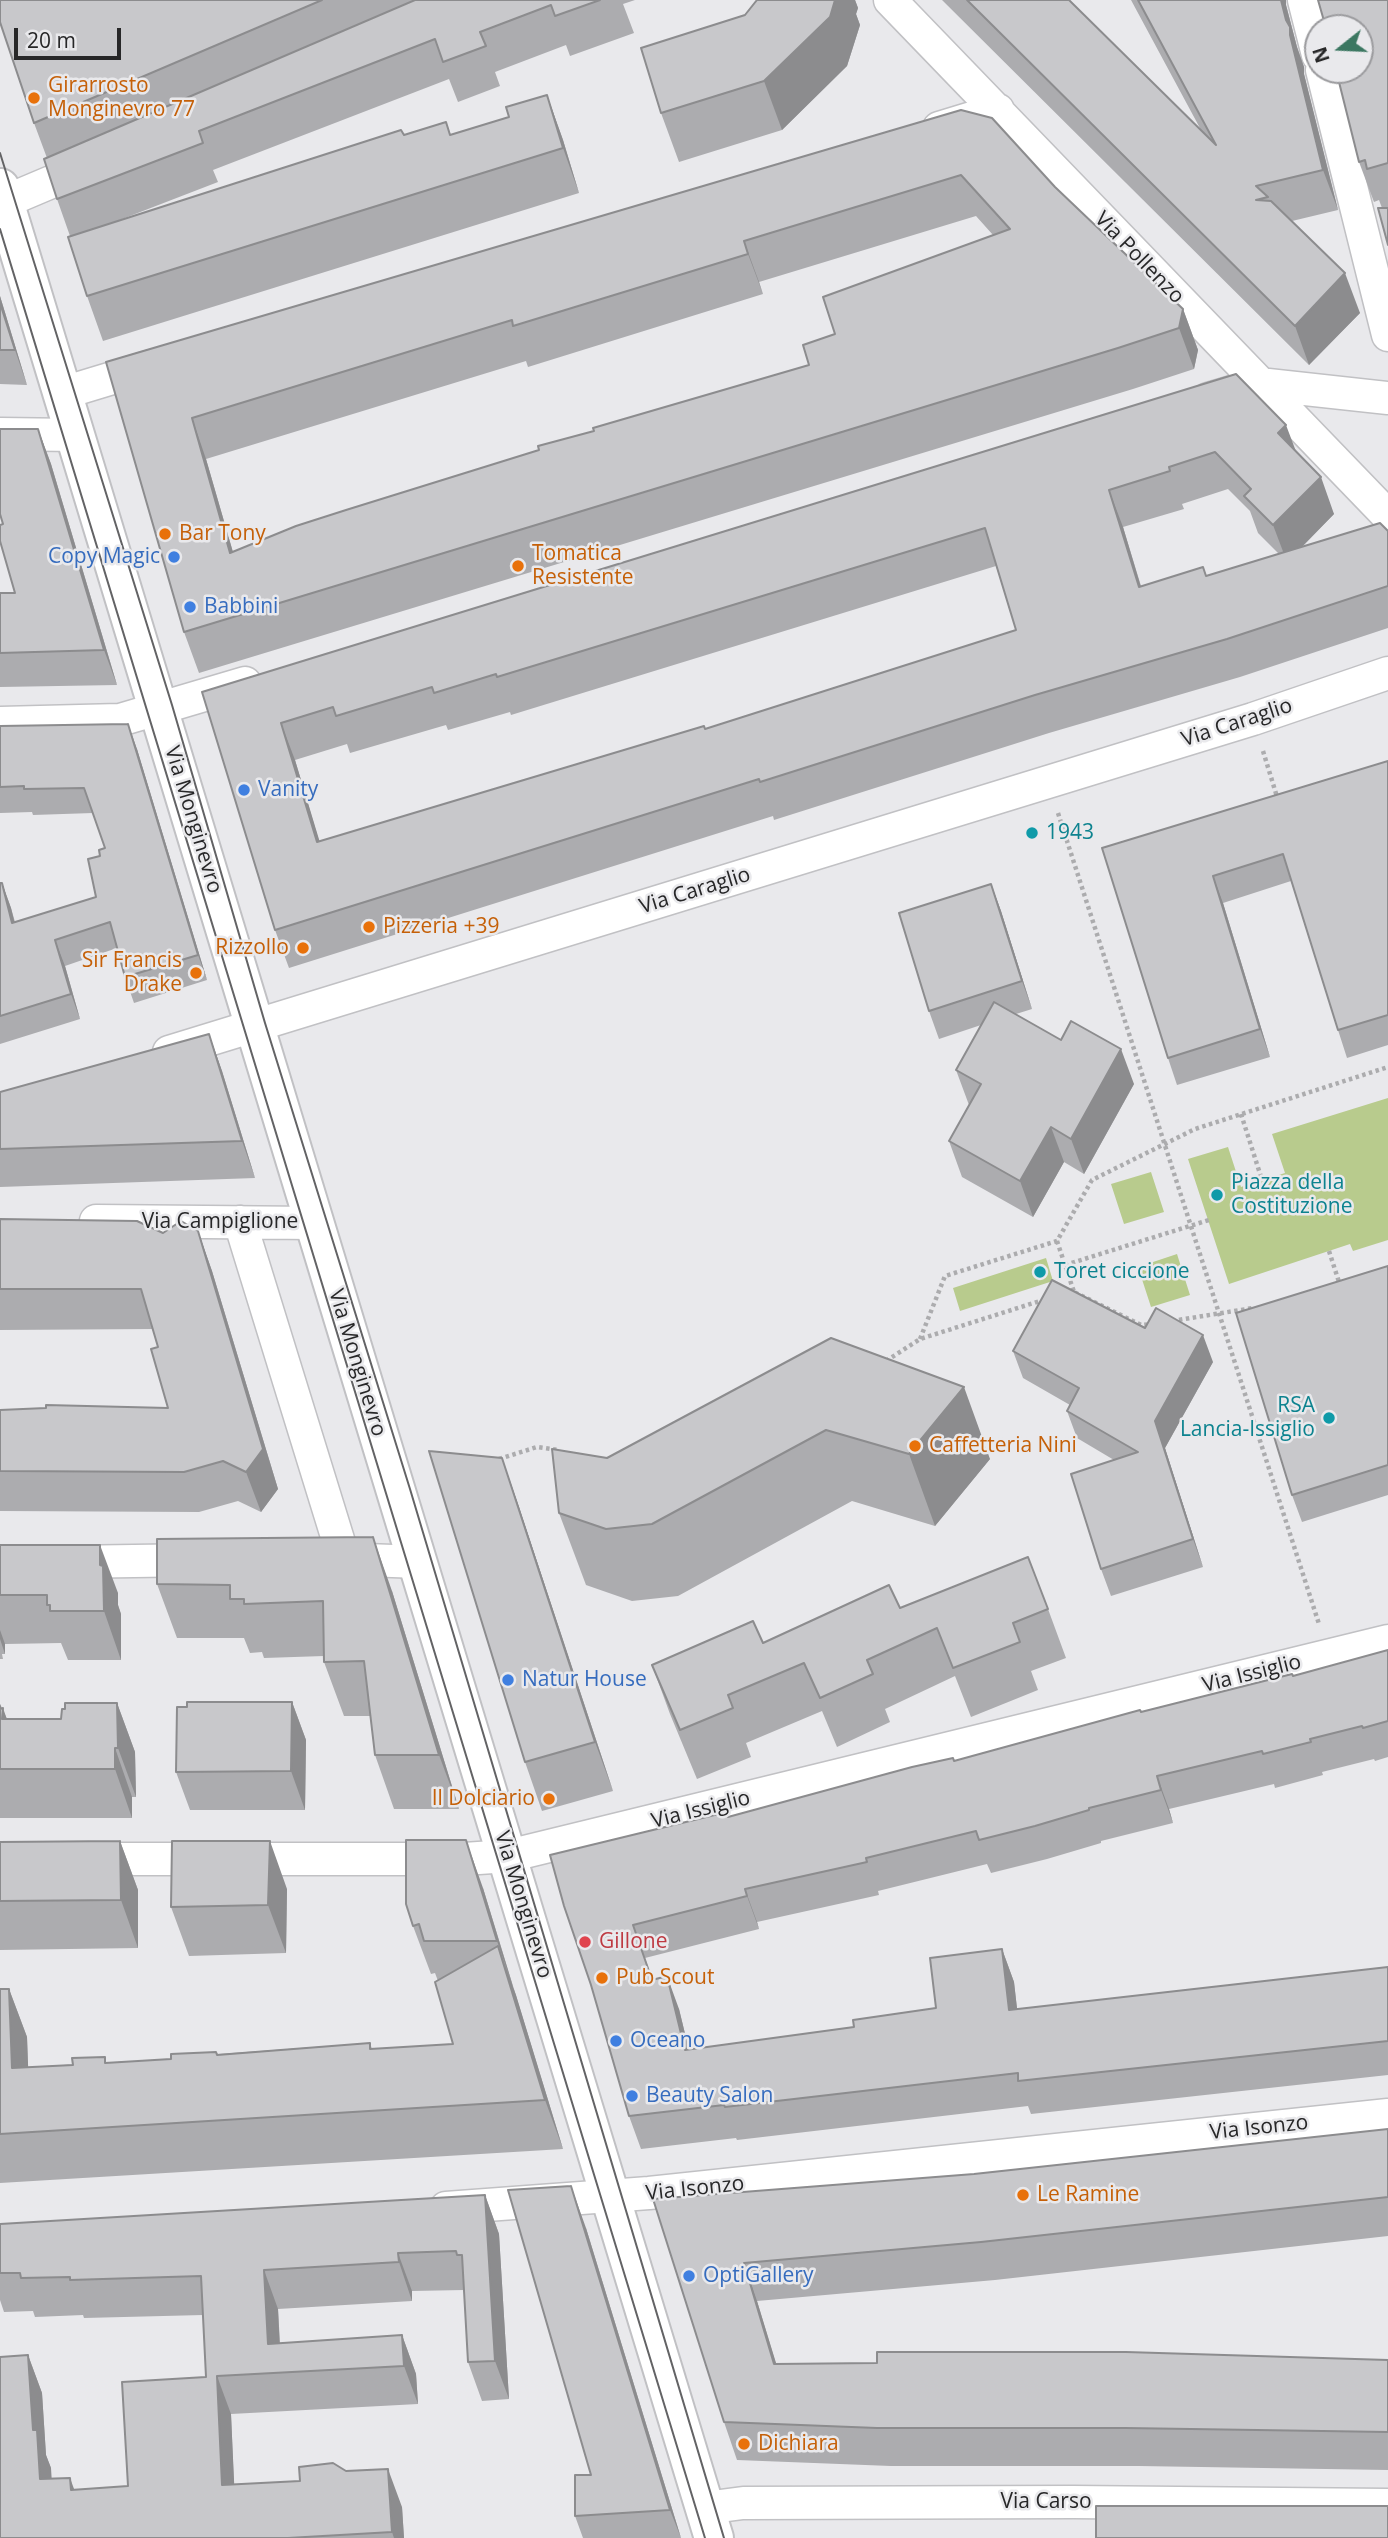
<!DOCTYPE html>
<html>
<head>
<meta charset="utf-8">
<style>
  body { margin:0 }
  #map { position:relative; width:1388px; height:2538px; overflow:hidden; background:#e9e9ec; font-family:"Open Sans",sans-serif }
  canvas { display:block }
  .north { position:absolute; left:1304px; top:14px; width:70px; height:70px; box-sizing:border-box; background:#e9e9ec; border:2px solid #9b9b9e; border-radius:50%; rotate:252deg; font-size:19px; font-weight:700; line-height:28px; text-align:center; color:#272728 }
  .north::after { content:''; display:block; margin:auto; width:24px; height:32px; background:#3b7761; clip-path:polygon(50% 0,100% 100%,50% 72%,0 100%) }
  .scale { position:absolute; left:14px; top:28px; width:107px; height:32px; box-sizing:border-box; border:4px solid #272728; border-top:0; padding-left:9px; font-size:21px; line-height:24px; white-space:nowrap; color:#272728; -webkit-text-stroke:5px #e9e9ec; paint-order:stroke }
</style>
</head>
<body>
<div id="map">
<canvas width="1388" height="2538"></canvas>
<div class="north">N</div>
<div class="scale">20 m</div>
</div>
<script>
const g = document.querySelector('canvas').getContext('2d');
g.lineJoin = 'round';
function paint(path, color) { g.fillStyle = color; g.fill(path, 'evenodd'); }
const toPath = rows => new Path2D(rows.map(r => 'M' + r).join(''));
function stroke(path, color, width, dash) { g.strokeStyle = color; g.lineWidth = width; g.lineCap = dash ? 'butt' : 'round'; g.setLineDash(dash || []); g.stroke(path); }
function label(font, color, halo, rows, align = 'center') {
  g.font = font + ' "Open Sans",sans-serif'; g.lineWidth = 5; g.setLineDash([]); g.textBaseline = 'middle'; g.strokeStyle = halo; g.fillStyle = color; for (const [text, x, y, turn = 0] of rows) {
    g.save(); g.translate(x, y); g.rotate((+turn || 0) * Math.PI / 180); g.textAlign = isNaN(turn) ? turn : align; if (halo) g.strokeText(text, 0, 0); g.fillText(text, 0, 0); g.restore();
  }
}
paint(toPath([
  [1388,1098,1388,1240,1353,1251,1350,1244,1229,1284,1188,1159,1228,1147,1241,1187,1285,1173,1272,1134],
  [1151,1172,1164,1212,1124,1224,1111,1184],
  [1177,1254,1190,1295,1151,1307,1138,1267],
  [1046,1258,1053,1281,960,1311,953,1288]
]), '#b8cb8d');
const street = toPath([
  [890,0,1388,516],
  [1304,0,1318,55],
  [1322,70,1388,335],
  [939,128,998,110],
  [4,202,89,166],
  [63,393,152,366],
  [1208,399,1259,384,1388,398],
  [0,434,76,435],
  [0,723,120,720,245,683],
  [169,1052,1253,719,1388,673],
  [96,1221,314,1223],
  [240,1222,344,1559],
  [340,1559,419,1562],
  [0,1563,201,1560],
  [0,1859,464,1859,508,1856,1388,1641],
  [446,2208,649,2193,1388,2115],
  [705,2508,743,2503,1073,2502,1388,2505]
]);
const secondary = toPath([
  [0,188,714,2538]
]);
stroke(street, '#c1c1c4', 35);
stroke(secondary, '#c1c1c4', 42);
stroke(toPath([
  [1263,751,1278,800],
  [1058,813,1319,1624],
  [1241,1114,1262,1180],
  [1057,1241,1074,1292],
  [1329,1251,1339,1282],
  [1065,1265,1209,1220],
  [1068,1293,1074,1292,1141,1325,1153,1324],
  [1172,1321,1253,1308],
  [920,1339,945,1276,1057,1241,1092,1180,1195,1129,1388,1067],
  [886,1361,920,1339,1043,1300],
  [499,1459,537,1447,558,1450]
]), '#acacae', 4.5, [3.5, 3.5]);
stroke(street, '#fff', 32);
stroke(secondary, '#fff', 38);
stroke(toPath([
  [0,153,172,705,265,1023,410,1489,724,2538],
  [0,229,705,2538]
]), '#636365', 2);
paint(toPath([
  [0,0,635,0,623,4,634,33,570,56,566,45,495,72,500,86,458,102,449,79,213,170,218,182,117,221,446,122,451,135,509,117,547,95,563,140,579,193,103,341,87,296,70,236,57,199,47,158,34,123],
  [757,0,855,0,858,8,856,14,860,25,847,66,782,130,679,162,661,113],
  [942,0,1069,0,1201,130,1131,0,1286,0,1286,5,1297,47,1304,67,1304,74,1338,210,1292,221,1360,313,1309,365],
  [1388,0,1388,207,1384,208,1382,208,1379,200,1374,202,1359,162],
  [961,110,1055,187,1183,309,1198,350,1194,369,1133,389,199,673,184,632,106,362],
  [976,216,993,235,835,334,809,365,594,431,539,450,233,552,206,459,526,361,528,367,763,294,759,282],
  [0,296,27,385,0,384],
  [1236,374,1297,453,1334,514,1302,547,1388,531,1388,628,1240,677,1049,733,774,820,773,816,289,968,275,930,202,692],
  [1228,489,1250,511,1258,533,1279,554,1207,576,1141,586,1123,527,1184,509,1182,504],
  [996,566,1016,630,705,729,319,841,295,760,347,744,350,753,446,725,448,730,510,712,511,715],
  [38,429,51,464,117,685,0,687,0,593,15,593,3,524],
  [0,726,137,749,207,980,134,1003,125,977,117,948,65,966,80,1019,0,1044,0,883,2,883,11,908,15,922,96,897,100,856,105,848,93,813,33,815,32,812,0,813],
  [1388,761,1388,1045,1347,1058,1338,1030,1291,881,1223,903,1270,1057,1177,1085,1168,1058,1102,848],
  [991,884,1001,911,1032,1009,1016,1014,1134,1084,1084,1174,1064,1162,1033,1217,962,1177,949,1141,969,1105,956,1070,981,1025,939,1039,929,1011],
  [209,1034,222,1071,255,1178,0,1187,0,1092],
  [0,1219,163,1233,198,1231,212,1271,278,1489,261,1512,238,1501,199,1512,0,1511,0,1410,168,1408,158,1347,153,1329,0,1330],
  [1388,1266,1388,1495,1302,1522,1292,1495],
  [831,1338,990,1459,935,1526,852,1501,678,1596,632,1601,586,1585,559,1513,607,1458],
  [1013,1351,1213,1362,1165,1448,1203,1567,1111,1596,1101,1569,1114,1460,1077,1438,1067,1411,1070,1405,1023,1378],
  [502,1458,519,1507,613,1791,542,1811,525,1762],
  [157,1539,392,1591,459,1809,394,1809,375,1755,370,1716,344,1716,324,1662,324,1656,264,1658,262,1652,250,1653,244,1638,177,1638,157,1584],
  [0,1545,118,1593,118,1605,121,1614,121,1660,68,1660,61,1643,5,1644,5,1654,2,1654,3,1659,0,1659],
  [900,1608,1048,1609,1066,1658,1031,1671,1038,1690,971,1717,955,1676,885,1709,890,1722,837,1747,822,1711,746,1743,751,1757,697,1779,670,1714,652,1665,763,1643],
  [1388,1650,1388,1757,1375,1761,1374,1759,1322,1772,1323,1775,1275,1788,1274,1784,1169,1809,1173,1823,1101,1841,1101,1843,1047,1859,991,1873,987,1864,878,1891,879,1895,757,1922,759,1929,645,1958,653,1980,679,2009,689,2050,854,2027,936,2008,1002,1949,1014,1982,1017,2009,1388,1967,1388,2075,1031,2114,1028,2106,737,2140,736,2138,641,2149,629,2116,591,1985,564,1906,728,1817,954,1761,1141,1712,1293,1676],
  [292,1702,306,1740,305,1810,190,1810,176,1772],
  [117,1703,135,1752,136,1797,132,1797,132,1818,0,1818,0,1704,7,1719,61,1719],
  [120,1841,138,1890,138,1948,0,1950,0,1842],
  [483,1888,563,2149,0,2183,0,1989,9,1989,27,2037,28,2067,171,2059,216,2052,218,2054,370,2043,372,2049,453,2044,438,1981,435,1973,431,1974,413,1926],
  [287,1889,286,1953,189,1956,171,1907],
  [1388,2129,1388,2236,995,2280,757,2301,776,2364,1388,2360,1388,2470,1139,2466,891,2466,737,2460,724,2422,653,2199,974,2174],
  [485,2195,499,2234,509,2399,482,2401,468,2362,464,2290,412,2291,412,2301,278,2309,280,2343,402,2335,416,2374,418,2404,231,2414,234,2485,402,2507,404,2538,0,2538,28,2355,42,2393,46,2455,51,2468,51,2478,75,2490,128,2486,206,2377,203,2315,84,2318,83,2315,35,2317,33,2311,4,2312,0,2300,0,2224],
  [586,2228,681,2538,583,2538,575,2516,591,2475]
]), '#acacaf');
paint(toPath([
  [835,0,855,0,858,8,856,14,860,25,847,66,782,130,764,81],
  [1281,0,1286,0,1286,5,1297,47,1304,67,1304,74,1338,210,1323,170],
  [547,95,563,140,579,193,563,148],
  [744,241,759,282,763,294,748,254],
  [1345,273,1360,313,1309,365,1295,326],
  [0,296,27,385,15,350,0,303],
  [1183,309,1198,350,1194,369,1179,328],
  [192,418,206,459,245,594,230,553],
  [1286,425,1300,462,1278,433],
  [38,429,51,464,117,685,104,650],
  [1321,477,1334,514,1287,562,1273,525],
  [1109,490,1123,527,1152,624,1139,587],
  [281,723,295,760,331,879,317,842],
  [128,724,137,749,207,980,198,955],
  [1213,876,1223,903,1270,1057,1260,1029],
  [2,883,11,908,21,949,12,923],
  [991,884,1001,911,1032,1009,1022,981],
  [55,940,65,966,80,1019,71,994],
  [209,1034,222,1071,255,1178,242,1141],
  [1121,1049,1134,1084,1084,1174,1071,1139],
  [1051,1127,1064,1162,1033,1217,1020,1181],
  [198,1231,212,1271,278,1489,261,1512,246,1472],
  [1203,1335,1213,1362,1165,1448,1203,1567,1193,1539,1155,1421],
  [964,1387,990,1459,935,1526,909,1454],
  [502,1458,519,1507,613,1791,595,1742],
  [373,1537,392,1591,459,1809,439,1755],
  [100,1545,118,1593,118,1605,121,1614,121,1660,104,1611,100,1565],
  [0,1630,5,1644,5,1654,0,1639],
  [292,1702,306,1740,305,1810,291,1771],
  [117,1703,135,1752,136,1797,118,1748],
  [0,1704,3,1711,3,1708,20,1757,2,1719,0,1710],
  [115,1748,132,1797,132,1818,115,1769],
  [1157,1776,1169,1809,1173,1823,1161,1790],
  [466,1840,483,1888,514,1990,497,1941],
  [120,1841,138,1890,138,1948,121,1900],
  [270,1841,287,1889,286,1953,268,1905],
  [745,1889,757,1922,759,1929,747,1896],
  [498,1946,516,1995,563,2149,545,2100],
  [1002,1949,1014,1982,1021,2043,1009,2010],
  [667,1976,679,2009,697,2083,685,2050],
  [9,1989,27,2037,30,2117,12,2068],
  [571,2186,586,2228,681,2538,670,2510],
  [485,2195,499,2234,509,2399,495,2361],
  [398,2253,412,2291,412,2301,399,2262],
  [744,2263,757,2301,788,2402,774,2364],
  [264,2270,278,2309,281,2373,268,2344],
  [402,2335,416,2374,418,2404,404,2366],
  [28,2355,42,2393,46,2455,51,2468,54,2517,40,2479,33,2430],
  [217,2376,231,2414,236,2524,222,2485],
  [388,2469,402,2507,404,2538,394,2538,392,2532],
  [70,2478,84,2516,71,2490]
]), '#8c8c8e');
const building = toPath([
  [0,0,322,0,34,123,0,22,0,0],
  [415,0,600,0,555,16,551,5,480,32,486,46,443,62,435,39,199,131,203,143,57,199,44,159,415,0],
  [757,0,835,0,830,17,764,81,661,113,641,48,745,15,757,0],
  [967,0,1069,0,1216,145,1138,0,1281,0,1286,20,1290,27,1290,35,1323,170,1256,186,1268,197,1256,200,1271,201,1345,273,1295,326,967,0],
  [1318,0,1388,0,1388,163,1367,169,1365,160,1359,162,1336,70,1360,70,1360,28,1326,28,1318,0],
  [547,95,563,148,87,296,68,237,401,130,404,135,446,122,450,135,509,117,506,107,547,95],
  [961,110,992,118,1055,187,1183,309,1179,328,1118,348,184,632,106,362,961,110],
  [961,175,1010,229,823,297,835,334,803,345,809,365,593,428,594,431,538,446,539,450,346,510,296,526,230,553,192,418,512,320,513,326,748,254,744,241,961,175],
  [1378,208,1388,208,1388,245,1378,208],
  [0,303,15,350,0,350,0,303],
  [1236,374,1286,425,1278,433,1321,477,1273,525,1244,496,1251,489,1215,452,1169,467,1170,471,1109,490,1139,587,1203,567,1206,576,1380,523,1388,531,1388,586,1227,639,1035,695,760,782,759,779,275,930,202,692,1236,374],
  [985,528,1016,630,705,729,704,726,317,842,281,723,333,707,336,716,432,687,434,693,496,674,497,677,985,528],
  [0,429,38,429,104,650,0,653,0,593,15,593,0,541,0,525,3,524,0,514,0,429],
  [128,724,198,955,125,977,110,922,55,940,71,994,0,1016,0,883,2,883,12,923,96,897,88,859,100,856,99,850,105,848,84,788,24,789,24,786,0,787,0,726,128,724],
  [1388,761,1388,1015,1338,1030,1283,854,1213,876,1260,1029,1168,1058,1102,848,1388,761],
  [991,884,1022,981,929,1011,899,913,991,884],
  [994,1002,1061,1040,1071,1021,1121,1049,1071,1139,1051,1127,1020,1181,949,1141,981,1084,956,1070,994,1002],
  [209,1034,242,1141,0,1149,0,1092,209,1034],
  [0,1219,137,1221,163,1233,181,1221,198,1231,263,1449,246,1472,223,1461,184,1472,0,1471,0,1410,46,1408,46,1405,168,1408,151,1349,158,1347,141,1289,0,1289,0,1219],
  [1388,1266,1388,1465,1292,1495,1236,1313,1388,1266],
  [1052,1280,1145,1328,1156,1308,1203,1335,1155,1421,1193,1539,1101,1569,1071,1474,1138,1452,1067,1411,1079,1388,1013,1351,1052,1280],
  [831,1338,964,1387,909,1454,826,1430,652,1524,606,1529,559,1513,552,1449,607,1458,831,1338],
  [429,1451,502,1458,595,1742,525,1762,429,1451],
  [373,1537,439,1755,375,1755,364,1661,324,1662,323,1601,244,1604,244,1599,230,1599,230,1585,157,1584,157,1539,373,1537],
  [0,1545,100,1545,100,1565,103,1566,104,1611,50,1611,50,1605,47,1605,47,1595,0,1595,0,1545],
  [1028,1557,1048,1609,1013,1623,1020,1642,953,1668,937,1628,867,1660,873,1674,820,1698,804,1663,728,1695,733,1708,680,1730,652,1665,753,1621,763,1643,889,1585,900,1608,1028,1557],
  [1388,1650,1388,1721,1363,1728,1362,1726,1310,1739,1311,1742,1263,1754,1262,1751,1157,1776,1161,1790,1089,1808,1089,1810,1035,1826,979,1840,976,1831,866,1858,867,1862,745,1889,747,1896,633,1925,652,1980,667,1976,685,2050,854,2027,853,2020,936,2008,930,1958,1002,1949,1009,2010,1388,1967,1388,2041,1018,2081,1018,2073,725,2107,724,2105,629,2116,591,1985,564,1906,550,1855,727,1812,728,1817,912,1767,953,1758,954,1761,1140,1710,1141,1712,1292,1674,1293,1676,1388,1650],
  [187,1702,292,1702,291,1771,176,1772,177,1707,187,1707,187,1702],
  [65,1703,117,1703,118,1748,115,1748,115,1769,0,1769,0,1709,3,1708,2,1719,61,1719,62,1709,65,1709,65,1703],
  [406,1840,466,1840,497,1941,424,1941,419,1924,413,1926,406,1904,406,1840],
  [120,1841,121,1900,0,1901,0,1842,120,1841],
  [172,1841,270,1841,268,1905,171,1907,172,1841],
  [498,1946,545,2100,0,2134,0,1989,9,1989,12,2068,73,2065,72,2058,105,2057,105,2063,171,2059,171,2054,216,2052,217,2055,370,2043,370,2049,453,2044,435,1982,498,1946],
  [1388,2129,1388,2197,981,2242,744,2263,774,2364,877,2363,877,2352,1126,2352,1388,2360,1388,2432,1125,2428,877,2428,724,2422,653,2199,974,2174,1388,2129],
  [571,2186,670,2510,575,2516,575,2475,591,2475,508,2190,571,2186],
  [485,2195,495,2361,468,2362,462,2255,457,2255,456,2251,398,2253,399,2262,264,2270,268,2344,402,2335,404,2366,217,2376,222,2485,300,2481,299,2467,333,2463,346,2471,388,2469,392,2532,288,2538,0,2538,0,2357,28,2355,33,2430,37,2430,40,2479,70,2478,71,2490,128,2486,122,2382,206,2377,201,2276,70,2280,70,2277,21,2278,20,2273,0,2273,0,2224,485,2195],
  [1096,2506,1388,2506,1388,2538,1096,2538,1096,2506]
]);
paint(building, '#c8c8cb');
stroke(building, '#8c8c8e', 2);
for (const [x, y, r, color] of [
  [34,98,7,"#e8710a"],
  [165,534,7,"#e8710a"],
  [174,557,7,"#3f7fe0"],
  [518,566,7,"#e8710a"],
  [190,607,7,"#3f7fe0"],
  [244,790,7,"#3f7fe0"],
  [1032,833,7,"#0f9aa8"],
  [369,927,7,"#e8710a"],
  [303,948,7,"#e8710a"],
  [196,973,7,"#e8710a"],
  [1217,1195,7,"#0f9aa8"],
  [1040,1272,7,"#0f9aa8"],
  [1329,1418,7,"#0f9aa8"],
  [915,1446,7,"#e8710a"],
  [508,1680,7,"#3f7fe0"],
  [549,1799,7,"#e8710a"],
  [585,1942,7,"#e0444e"],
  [602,1978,7,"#e8710a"],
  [616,2041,7,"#3f7fe0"],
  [632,2096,7,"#3f7fe0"],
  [1023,2195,7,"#e8710a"],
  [689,2276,7,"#3f7fe0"],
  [744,2444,7,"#e8710a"]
]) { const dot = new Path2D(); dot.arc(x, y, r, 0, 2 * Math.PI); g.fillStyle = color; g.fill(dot); stroke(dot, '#e9e9ec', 2.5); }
label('21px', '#c56008', '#e9e9ec', [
  ["Girarrosto",48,86],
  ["Monginevro 77",48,110],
  ["Bar Tony",179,534],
  ["Tomatica",532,554],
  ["Resistente",532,578],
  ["Pizzeria +39",383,927],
  ["Rizzollo",289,948,"right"],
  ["Sir Francis",182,961,"right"],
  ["Drake",182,985,"right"],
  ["Caffetteria Nini",929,1446],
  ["Il Dolciario",535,1799,"right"],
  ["Pub Scout",616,1978],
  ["Le Ramine",1037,2195],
  ["Dichiara",758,2444]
], 'left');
label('21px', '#272728', '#e9e9ec', [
  ["Via Pollenzo",1139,258,46],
  ["Via Caraglio",1237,723,-18],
  ["Via Monginevro",193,820,73],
  ["Via Caraglio",695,891,-17],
  ["Via Campiglione",220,1222],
  ["Via Monginevro",357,1363,73],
  ["Via Issiglio",1252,1674,-14],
  ["Via Issiglio",701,1810,-14],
  ["Via Monginevro",523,1905,73],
  ["Via Isonzo",1259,2128,-6],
  ["Via Isonzo",695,2189,-6],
  ["Via Carso",1046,2502]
]);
label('21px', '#366cbe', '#e9e9ec', [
  ["Copy Magic",160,557,"right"],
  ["Babbini",204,607],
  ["Vanity",258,790],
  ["Natur House",522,1680],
  ["Oceano",630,2041],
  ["Beauty Salon",646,2096],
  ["OptiGallery",703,2276]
], 'left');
label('21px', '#0d838f', '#e9e9ec', [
  ["1943",1046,833],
  ["Piazza della",1231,1183],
  ["Costituzione",1231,1207],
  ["Toret ciccione",1054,1272],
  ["RSA",1315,1406,"right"],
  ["Lancia-Issiglio",1315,1430,"right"]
], 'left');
label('21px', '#be3a42', '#e9e9ec', [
  ["Gillone",599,1942]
], 'left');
</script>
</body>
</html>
